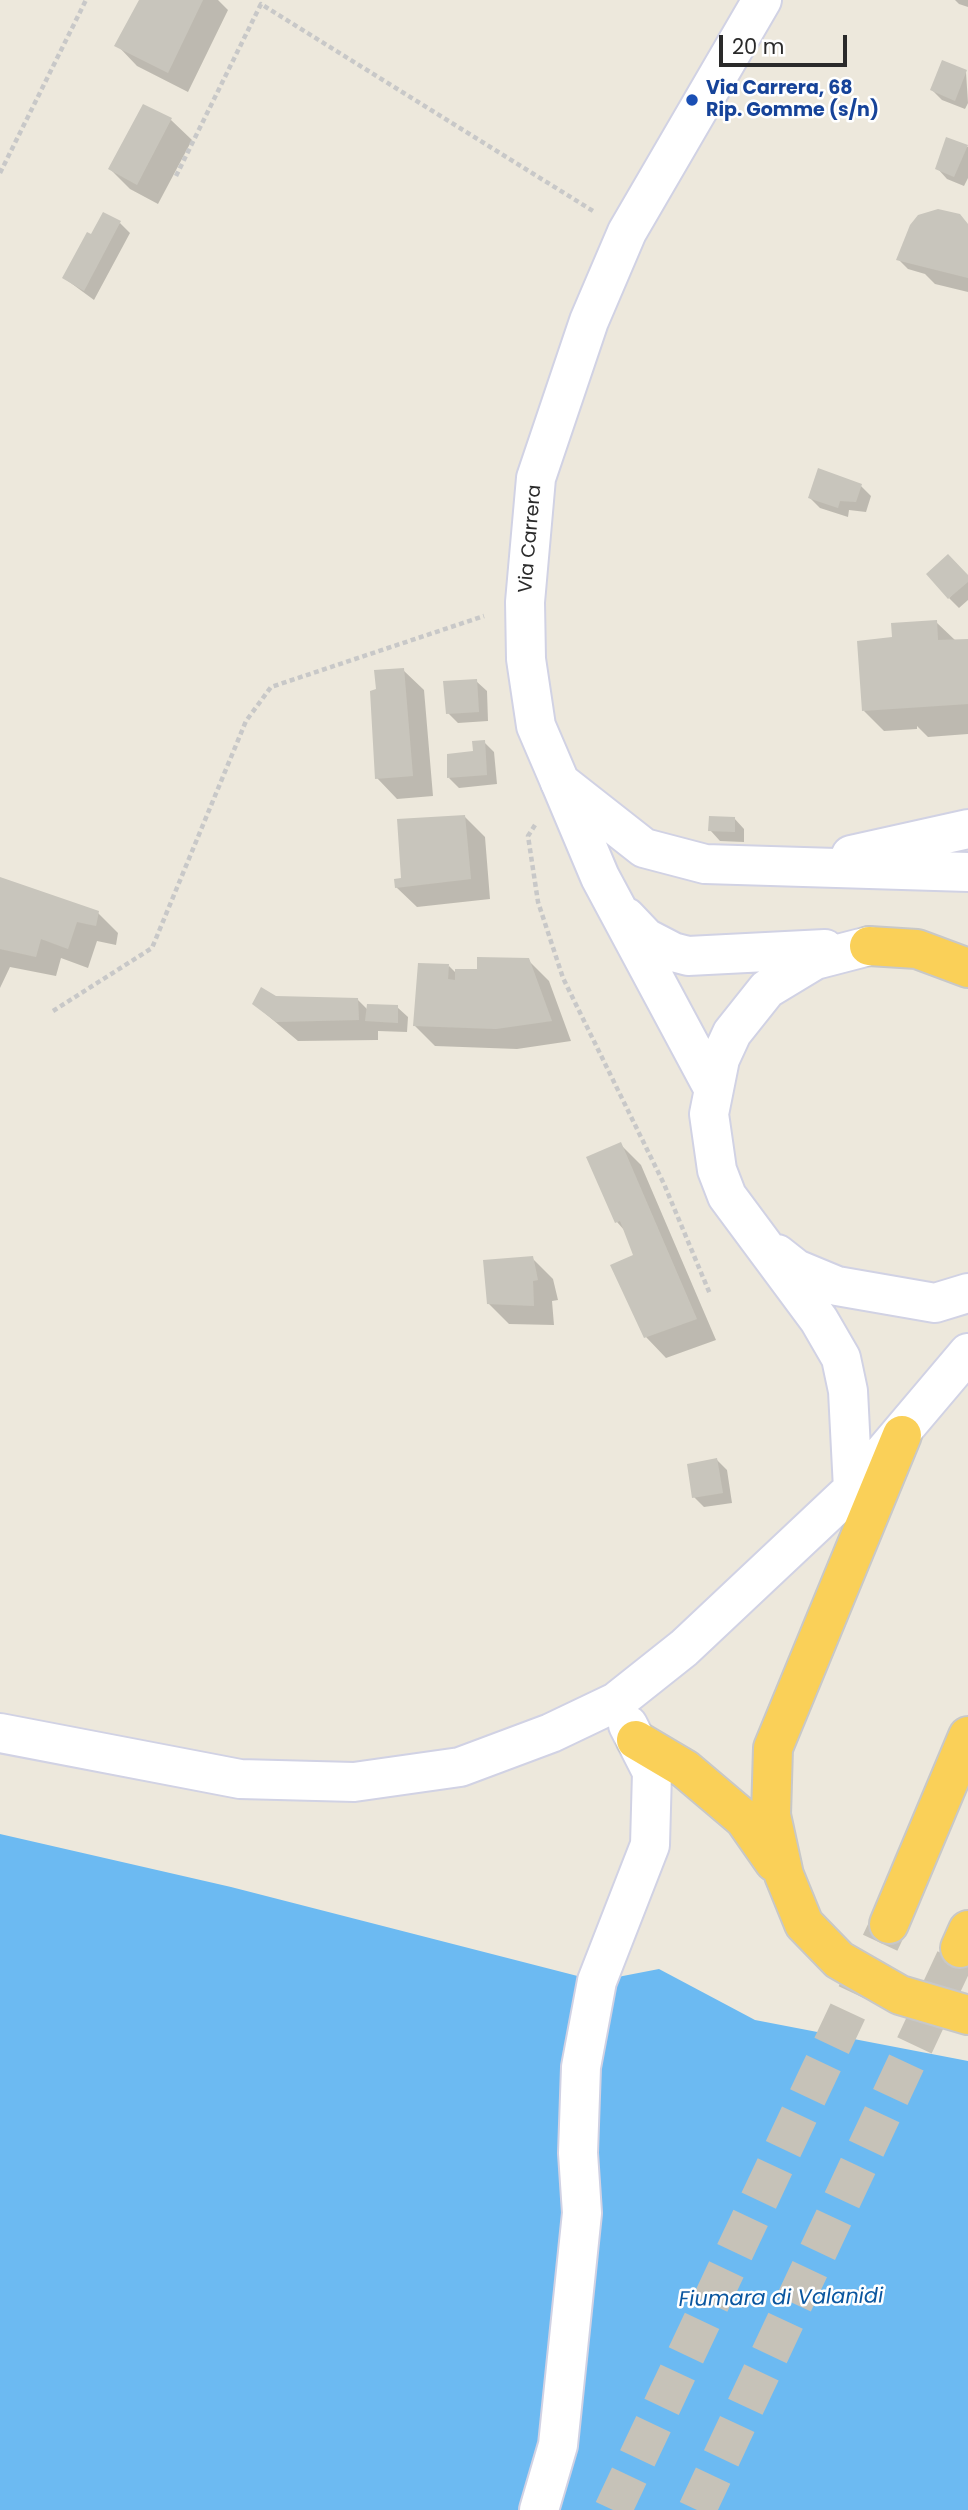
<!DOCTYPE html>
<html>
<head>
<meta charset="utf-8">
<style>
  body { margin:0 }
  #map { position:relative; width:968px; height:2510px; overflow:hidden; background:#ede8dc; font-family:Poppins,sans-serif }
  canvas { display:block }
  .scale { position:absolute; left:719px; top:35px; width:128px; height:32px; box-sizing:border-box; border:4px solid #2a2a2a; border-top:0; padding-left:9px; font-size:21px; line-height:24px; white-space:nowrap; color:#2a2a2a; -webkit-text-stroke:5px #fff; paint-order:stroke }
</style>
</head>
<body>
<div id="map">
<canvas width="968" height="2510"></canvas>
<div class="scale">20 m</div>
</div>
<script>
const g = document.querySelector('canvas').getContext('2d');
g.lineJoin = 'round';
function paint(path, color) { g.fillStyle = color; g.fill(path, 'evenodd'); }
const toPath = rows => new Path2D(rows.map(r => 'M' + r).join(''));
function stroke(path, color, width, dash) { g.strokeStyle = color; g.lineWidth = width; g.lineCap = dash ? 'butt' : 'round'; g.setLineDash(dash || []); g.stroke(path); }
function label(font, color, halo, rows, align = 'center') {
  g.font = font + ' Poppins,sans-serif'; g.lineWidth = 5; g.setLineDash([]); g.textBaseline = 'middle'; g.strokeStyle = halo; g.fillStyle = color; for (const [text, x, y, turn = 0] of rows) {
    g.save(); g.translate(x, y); g.rotate((+turn || 0) * Math.PI / 180); g.textAlign = isNaN(turn) ? turn : align; if (halo) g.strokeText(text, 0, 0); g.fillText(text, 0, 0); g.restore();
  }
}
paint(toPath([
  [0,1834,231,1887,597,1981,659,1969,755,2020,968,2061,968,2510,0,2510]
]), '#6cbaf2');
paint(toPath([
  [141,0,218,0,228,10,188,92,137,66,117,45],
  [955,0,968,0,968,7,959,4],
  [966,72,968,103,965,109,942,100,932,90],
  [144,106,171,120,192,140,158,204,130,189,110,169],
  [947,139,968,147,968,178,964,186,947,179,937,168],
  [120,223,130,233,94,300,64,278,92,237],
  [968,224,968,292,935,284,925,274,908,269,898,259],
  [861,486,871,496,866,512,849,510,848,517,820,508,810,498],
  [968,577,968,600,959,608,949,598],
  [936,622,956,641,968,641,968,734,928,737,917,726,917,729,884,731,864,711,891,639],
  [403,670,424,690,433,796,397,799,377,778],
  [476,681,487,691,488,721,458,723,448,713],
  [484,742,494,752,497,784,459,788,449,778],
  [465,817,485,837,490,899,417,907,396,887],
  [734,818,744,829,744,842,720,841,710,830],
  [0,879,98,913,118,933,116,945,97,941,88,968,61,958,56,976,10,967,0,988],
  [528,960,549,981,571,1041,517,1049,435,1046,415,1026,449,966,457,974],
  [276,998,357,999,368,1010,397,1007,408,1017,407,1032,378,1031,378,1040,298,1041,254,1004],
  [620,1144,641,1165,716,1340,666,1358,646,1337,635,1256,625,1231,617,1222],
  [532,1258,553,1279,558,1300,552,1301,554,1325,509,1324,489,1304],
  [717,1460,727,1470,732,1503,704,1507,694,1497]
]), '#0003');
paint(toPath([
  [139,0,203,0,168,73,114,46],
  [942,60,967,70,955,101,930,90],
  [143,104,172,118,137,185,108,169],
  [946,137,968,145,954,177,935,169],
  [938,209,960,214,968,224,968,278,896,260,910,225,918,215],
  [103,212,121,221,84,291,62,278,87,232,91,234],
  [818,468,862,484,856,502,840,501,838,508,808,498],
  [948,554,968,575,968,582,948,599,926,574],
  [937,620,938,640,968,639,968,704,862,711,857,641,892,637,891,623],
  [404,668,413,776,375,779,370,691,376,689,374,670],
  [477,679,479,712,446,714,443,681],
  [485,740,487,775,447,778,447,754,473,751,472,741],
  [465,815,471,879,395,888,394,879,401,878,397,819],
  [709,816,735,817,735,832,708,831],
  [0,877,99,911,96,926,77,922,68,949,41,939,36,957,0,949],
  [477,957,529,958,552,1021,496,1029,413,1026,418,963,449,964,448,979,455,980,455,969,477,969],
  [261,987,276,996,358,998,359,1020,276,1022,252,1004],
  [367,1004,398,1005,398,1023,365,1021],
  [621,1142,697,1319,644,1338,610,1265,633,1255,620,1221,615,1223,586,1157],
  [533,1256,538,1280,533,1281,534,1306,487,1304,483,1260],
  [717,1458,723,1493,692,1498,687,1464]
]), '#c8c5bc');
stroke(toPath([
  [613,2510,889,1924],
  [697,2510,960,1948]
]), '#c6c2b8', 38, [38, 19]);
const minor = toPath([
  [560,782,600,877,712,1086],
  [626,917,646,938,673,952,688,956,825,949],
  [777,1254,796,1269,837,1286,935,1303,968,1293],
  [853,1489,848,1391,841,1358,819,1320,727,1196,717,1170,709,1114,720,1059,732,1033,767,989,815,960,869,946],
  [0,1733,240,1779,354,1782,460,1767,551,1733,616,1702,684,1648,853,1489,968,1353],
  [539,2510,558,2445,582,2213,578,2153,581,2067,597,1981,650,1845,652,1772,628,1725]
]);
const tertiary = toPath([
  [762,0,627,232,589,321,536,478,525,602,526,659,536,726,560,782,644,848,705,864,968,872],
  [851,855,968,829]
]);
const trunk = toPath([
  [869,946,917,949,968,968],
  [902,1435,773,1748,771,1815,784,1875,804,1924,839,1960,900,1995,968,2015],
  [636,1740,685,1769,744,1819,774,1862],
  [889,1924,968,1736],
  [960,1948,968,1930]
]);
stroke(minor, '#d1d2e4', 42);
stroke(tertiary, '#d1d2e4', 42);
stroke(trunk, '#c8c8c8', 42);
stroke(toPath([
  [0,173,86,0],
  [176,176,261,4,593,211],
  [535,825,528,836,538,902,563,978,664,1184,710,1294],
  [53,1011,152,948,246,721,271,687,484,616]
]), '#c8c8c8', 4.5, [5, 3.5]);
stroke(minor, '#fff', 38);
stroke(tertiary, '#fff', 38);
stroke(trunk, '#fad058', 38);
for (const [x, y, r, color] of [
  [692,100,7,"#1a4fb4"]
]) { const dot = new Path2D(); dot.arc(x, y, r, 0, 2 * Math.PI); g.fillStyle = color; g.fill(dot); stroke(dot, '#fff', 2.5); }
label('bold 19px', '#164399', '#fff', [
  ["Via Carrera, 68",706,89],
  ["Rip. Gomme (s/n)",706,111]
], 'left');
label('19px', '#2a2a2a', '#fff', [
  ["Via Carrera",531,539,-85]
]);
label('italic 21px', '#0a569f', '#fff', [
  ["Fiumara di Valanidi",781,2299,-1]
]);
</script>
</body>
</html>
